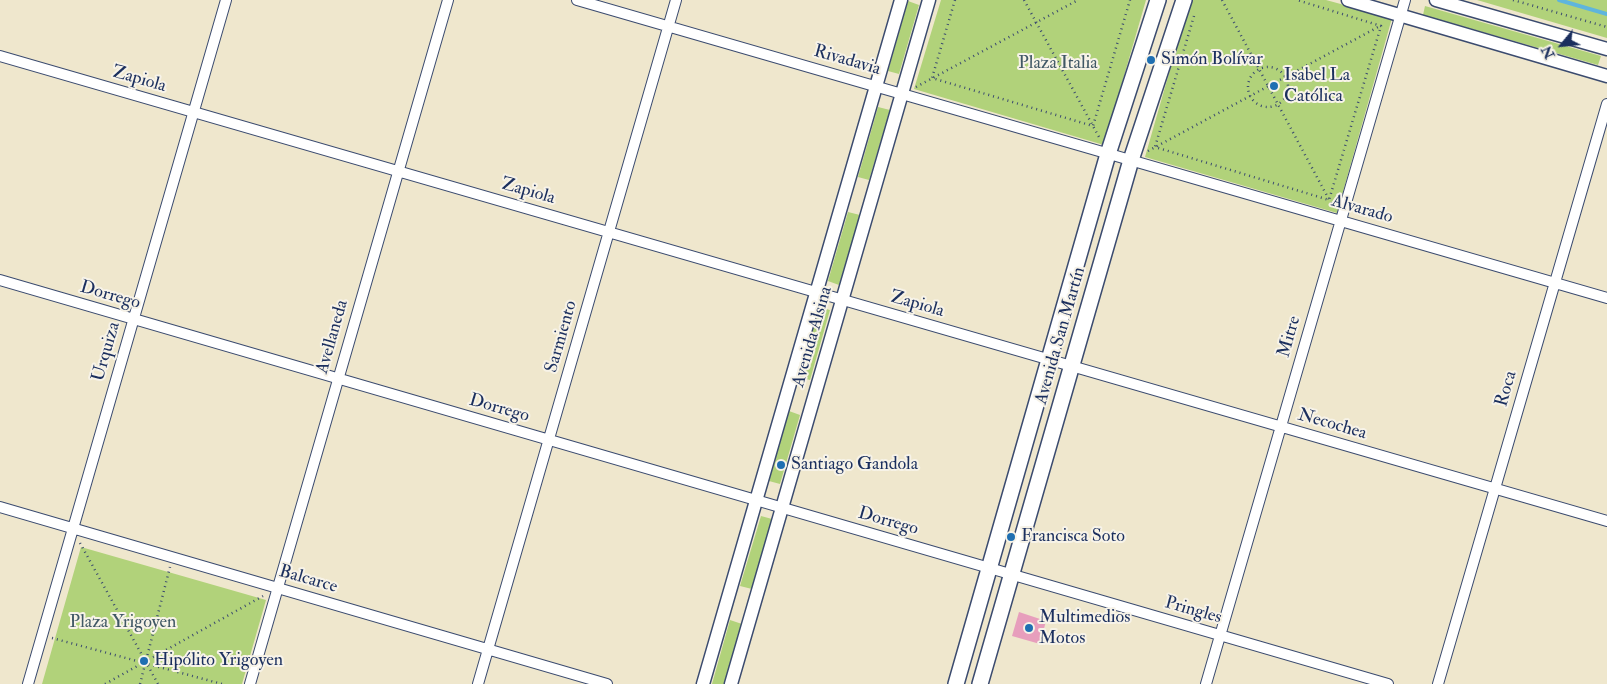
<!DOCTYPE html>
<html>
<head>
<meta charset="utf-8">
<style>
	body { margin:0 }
	#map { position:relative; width:1607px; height:684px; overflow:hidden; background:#efe7cd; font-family:"IM FELL Double Pica",serif }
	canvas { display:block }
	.north { position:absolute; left:1537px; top:20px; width:50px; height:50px; -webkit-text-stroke:4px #f7f3e8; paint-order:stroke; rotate:242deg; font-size:14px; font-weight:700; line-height:20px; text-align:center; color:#1b2f5e }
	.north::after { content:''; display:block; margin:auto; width:18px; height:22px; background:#1b2f5e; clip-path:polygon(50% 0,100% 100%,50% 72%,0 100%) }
</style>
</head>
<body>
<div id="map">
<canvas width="1607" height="684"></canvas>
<div class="north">N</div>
</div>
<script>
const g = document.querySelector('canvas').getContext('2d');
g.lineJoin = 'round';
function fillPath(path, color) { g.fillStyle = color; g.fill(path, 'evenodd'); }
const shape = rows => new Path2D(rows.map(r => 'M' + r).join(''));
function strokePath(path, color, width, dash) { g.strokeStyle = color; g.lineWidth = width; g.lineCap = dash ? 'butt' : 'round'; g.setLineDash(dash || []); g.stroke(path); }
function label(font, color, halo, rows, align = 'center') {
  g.font = font + ' "IM FELL Double Pica",serif'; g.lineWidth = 4; g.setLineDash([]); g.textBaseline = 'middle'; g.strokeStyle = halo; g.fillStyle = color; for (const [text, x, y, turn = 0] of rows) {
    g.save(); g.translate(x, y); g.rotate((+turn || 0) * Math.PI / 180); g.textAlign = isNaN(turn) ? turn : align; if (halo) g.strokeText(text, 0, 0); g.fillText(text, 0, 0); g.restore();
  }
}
fillPath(shape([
	[941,0,1146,0,1104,145,914,89],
	[1190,0,1326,0,1392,18,1337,213,1145,157],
	[1477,0,1607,0,1607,38],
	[908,1,919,5,899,74,888,71],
	[1425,6,1601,56,1598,65,1423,15],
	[878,107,890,110,869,180,858,177],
	[848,212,860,215,839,285,828,281],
	[819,307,830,310,810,380,799,377],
	[789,411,800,415,780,484,769,481],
	[761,516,772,519,752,589,740,586],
	[81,547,266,600,242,684,42,684],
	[730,620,742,624,724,684,712,684]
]), '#b1d27a');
strokePath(shape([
	[1559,0,1607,14]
]), '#5fb5dc', 4);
fillPath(shape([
	[1019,612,1046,621,1040,644,1012,636]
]), '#e79ebc');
const minor = shape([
	[577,0,1607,298],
	[0,56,1607,521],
	[0,280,1388,684],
	[0,507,607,684],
	[28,684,226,0],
	[250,684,448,0],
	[478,684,676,0],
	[1206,684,1405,0],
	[1438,684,1607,104]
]);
const tertiary = shape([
	[1348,0,1607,76],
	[1436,0,1607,49],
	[703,684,901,0],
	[731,684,929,0]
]);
const secondary = shape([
	[956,684,1108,154,1158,0],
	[980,684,1131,160,1184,0]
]);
strokePath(minor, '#3b4b6f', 12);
strokePath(tertiary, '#3b4b6f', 15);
strokePath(secondary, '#3b4b6f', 18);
strokePath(shape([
	[955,0,932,78,1093,126,1130,0],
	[1024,0,1099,137],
	[1222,0,1333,207],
	[1513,0,1607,27],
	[1194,16,1155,147,1329,200,1381,26,1297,0],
	'1248 87a20 20 0 1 1 40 0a20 20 0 1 1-40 0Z',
	[916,87,1078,0],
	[1148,151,1380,26],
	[80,543,158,684],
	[52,638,222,684],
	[105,684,263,596],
	[140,684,170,567]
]), '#3b4b6f', 2.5, [1, 4]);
strokePath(minor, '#fff', 10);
strokePath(tertiary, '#fff', 12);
strokePath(secondary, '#fff', 15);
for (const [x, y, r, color] of [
	[1151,60,5,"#1f6fb2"],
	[1274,86,5,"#1f6fb2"],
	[781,465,5,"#1f6fb2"],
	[1011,537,5,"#1f6fb2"],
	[1029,628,5,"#1f6fb2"],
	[144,661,5,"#1f6fb2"]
]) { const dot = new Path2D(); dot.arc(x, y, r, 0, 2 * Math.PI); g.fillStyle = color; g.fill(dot); strokePath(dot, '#f7f3e8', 2); }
label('18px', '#1b2f5e', '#f7f3e8', [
	["Simón Bolívar",1161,60],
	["Isabel La",1284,76],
	["Católica",1284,97],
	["Santiago Gandola",791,465],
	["Francisca Soto",1021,537],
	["Multimedios",1039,618],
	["Motos",1039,639],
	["Hipólito Yrigoyen",154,661]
], 'left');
label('18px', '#1b2f5e', '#f7f3e8', [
	["Rivadavia",847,61,16],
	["Zapiola",139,80,16],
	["Zapiola",528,192,16],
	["Alvarado",1362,210,16],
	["Dorrego",110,296,16],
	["Zapiola",917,305,16],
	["Avenida San Martín",1061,336,-74],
	["Avellaneda",333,337,-74],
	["Sarmiento",562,337,-74],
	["Avenida Alsina",813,337,-74],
	["Mitre",1290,337,-74],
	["Urquiza",107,352,-74],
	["Roca",1507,389,-74],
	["Dorrego",499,409,16],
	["Necochea",1332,425,16],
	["Dorrego",888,522,16],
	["Balcarce",308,580,16],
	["Pringles",1193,611,16]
]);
label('18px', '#405865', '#f7f3e8', [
	["Plaza Italia",1058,64],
	["Plaza Yrigoyen",123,623]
]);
</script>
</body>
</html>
